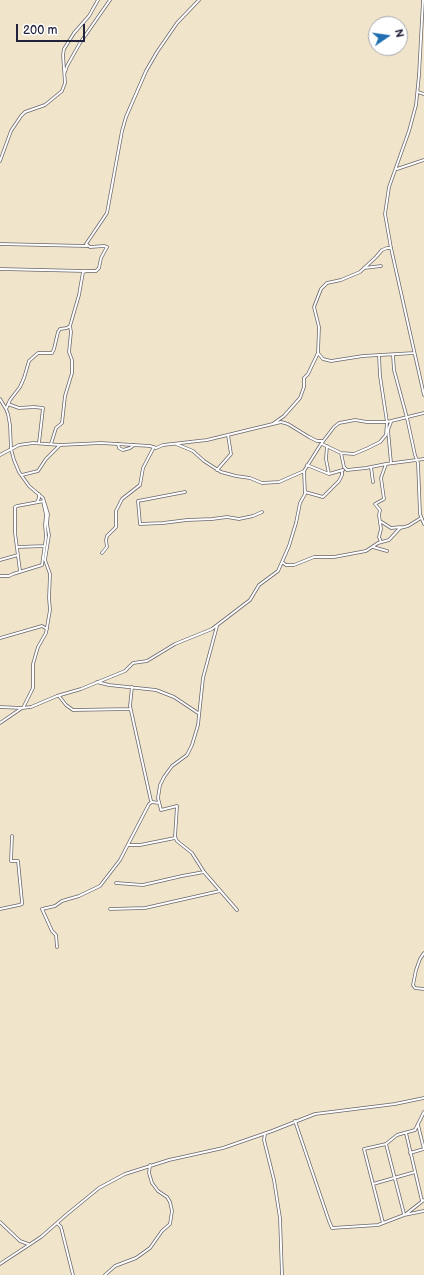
<!DOCTYPE html>
<html>
<head>
<meta charset="utf-8">
<style>
	body { margin:0 }
	#map { position:relative; width:424px; height:1275px; overflow:hidden; background:#f0e5ca; font-family:"Balsamiq Sans",sans-serif }
	canvas { display:block }
	.north { position:absolute; left:368px; top:16px; width:40px; height:40px; box-sizing:border-box; background:#fff; border:1px solid #a7a7b1; border-radius:50%; rotate:77deg; font-size:11px; font-weight:700; line-height:16px; text-align:center; color:#22223b }
	.north::after { content:''; display:block; margin:auto; width:14px; height:18px; background:#1f6fb2; clip-path:polygon(50% 0,100% 100%,50% 72%,0 100%) }
	.scale { position:absolute; left:16px; top:24px; width:69px; height:18px; box-sizing:border-box; border:2px solid #22223b; border-top:0; padding-left:5px; font-size:12px; line-height:14px; white-space:nowrap; color:#22223b; -webkit-text-stroke:3px #fff; paint-order:stroke }
</style>
</head>
<body>
<div id="map">
<canvas width="424" height="1275"></canvas>
<div class="north">N</div>
<div class="scale">200 m</div>
</div>
<script>
const g = document.querySelector('canvas').getContext('2d');
g.lineJoin = 'round';
const shape = rows => new Path2D(rows.map(r => 'M' + r).join(''));
function strokePath(path, color, width, dash) { g.strokeStyle = color; g.lineWidth = width; g.lineCap = dash ? 'butt' : 'round'; g.setLineDash(dash || []); g.stroke(path); }
const minor = shape([
	[423,0,419,75,416,105,409,131,389,187,385,214,391,248,424,395],
	[65,72,67,66,80,43,110,0],
	[418,92,424,94],
	[0,161,11,131,21,116,25,112,45,105,62,91,65,83,63,55,64,49,74,33,89,16,98,0],
	[397,169,424,160],
	[0,244,87,246],
	[391,248,387,248,382,250,376,257,360,272,341,280,327,283,321,289,314,307,319,327,318,353,323,359,331,361,363,356,414,353],
	[364,268,381,266],
	[0,269,85,271],
	[393,355,394,370,407,418,415,455,418,463,420,514,424,524],
	[0,399,6,409,8,414,10,425,11,449,14,460,19,472,29,486,43,498,48,514,47,524,49,535,45,560,50,574,49,598,50,610,46,633,38,647,33,664,33,688,23,708],
	[8,404,19,408,34,407,43,408,39,443],
	[6,409,10,400,20,387,24,378,29,361,38,353,52,353,54,349,58,332,60,329,67,328,70,326,79,295,83,272,87,271,96,271,99,268,101,258,107,247,104,246,90,247,86,244,107,213,122,131,126,117,146,71,157,52,177,23,199,0],
	[391,422,388,430,391,463],
	[274,423,284,416,300,398,304,387,304,378,308,374,318,353],
	[51,444,56,428,62,423,65,396,72,373,72,360,69,352,71,332,70,326],
	[118,444,119,448,123,450,130,448,134,445],
	[176,444,193,451,204,461,221,472,236,476,250,478,262,483,279,482,304,471],
	[322,444,341,453,354,454,368,448,380,442,386,435,387,422,380,376,379,355],
	[327,446,326,459,329,474],
	[341,453,344,467,347,470,366,468,386,464,424,459],
	[0,455,19,445,33,443,60,445,101,443,150,446,156,448,163,445,207,440,281,422,288,424,309,437,317,441,322,441],
	[307,465,329,474,343,470],
	[371,467,373,482],
	[217,470,231,454,228,435],
	[22,475,38,471,46,459,60,445],
	[185,492,138,501,140,524,163,523,187,520,212,519,227,517,239,519,253,516,262,512],
	[305,492,323,497,339,481,342,475,342,470],
	[37,502,39,498,39,494],
	[380,521,391,528,401,527],
	[381,542,379,537,381,529,379,515,380,510,375,504,384,499,381,478,386,464],
	[17,547,45,546],
	[373,547,387,551],
	[102,553,107,547,106,540,107,536,116,527,116,511,122,499,140,485,143,468,154,447],
	[0,560,18,555],
	[282,562,286,565,294,565,314,557,334,557,366,551,378,543,389,540,400,528,408,526,421,518],
	[20,571,15,533,15,507,17,506,44,501],
	[0,576,9,576,13,574,42,565,46,537,45,525,46,515,43,501],
	[217,626,203,678,198,725,192,745,187,755,172,766,164,777,160,785,158,798,161,810,177,806,175,837,177,841,192,853,204,872,237,910],
	[0,638,42,626,47,629],
	[97,682,109,685,156,690,174,697,198,713],
	[132,687,130,706,151,801],
	[59,696,66,705,73,710,130,709],
	[0,707,22,708,31,707,57,696,81,689,120,673,125,671,133,663,147,661,175,644,212,629,250,600,259,585,278,571,289,546,296,523,300,503,305,494,304,471,321,444,334,427,339,423,355,420,367,422,387,422,424,413],
	[0,723,22,708],
	[128,845,140,845,175,838],
	[116,883,143,885,182,876,204,872],
	[0,909,19,905,22,904,22,902,18,861,11,861,12,836],
	[110,909,145,908,220,891],
	[57,947,56,935,52,931,42,909,55,906,62,901,79,896,100,886,120,860,149,804,152,802,159,803],
	[424,953,420,959,416,970,413,985,415,988,424,989],
	[295,1121,329,1221,332,1228,378,1225,404,1215,424,1211],
	[418,1125,424,1149],
	[406,1133,422,1201],
	[265,1134,264,1140,274,1180,280,1218,282,1275],
	[386,1144,404,1214],
	[410,1153,424,1149],
	[373,1184,415,1172],
	[406,1214,424,1200],
	[0,1222,20,1241,28,1244],
	[57,1223,61,1227,73,1275],
	[383,1223,364,1149,386,1144,397,1135,415,1130,424,1112],
	[0,1264,41,1237,66,1215,99,1188,125,1174,169,1160,223,1148,272,1131,315,1114,395,1104,424,1098],
	[105,1275,115,1266,136,1258,150,1248,162,1231,170,1224,172,1211,170,1202,167,1197,158,1191,152,1183,149,1173,150,1165]
]);
strokePath(minor, '#6a666d', 3.5);
strokePath(minor, '#fff', 2);
</script>
</body>
</html>
